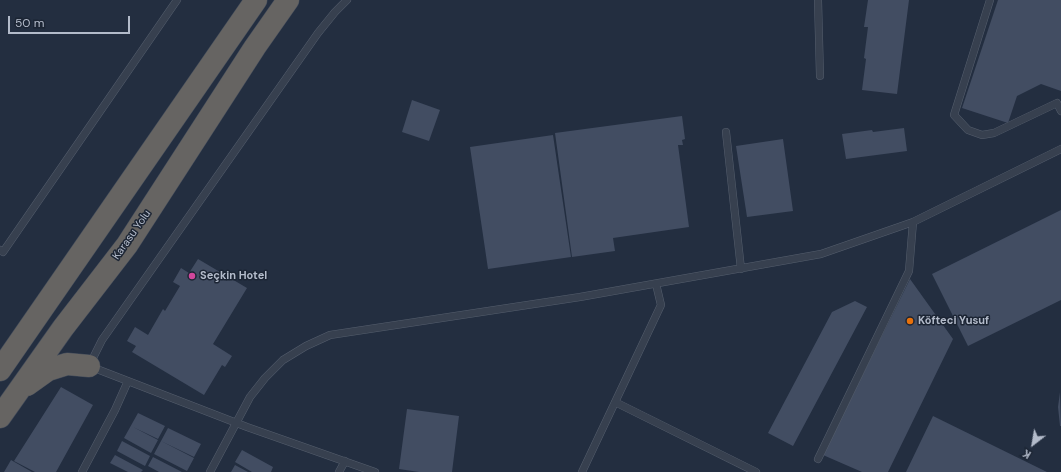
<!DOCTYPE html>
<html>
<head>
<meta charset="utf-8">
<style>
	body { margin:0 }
	#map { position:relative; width:1061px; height:472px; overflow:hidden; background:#232e40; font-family:"DM Sans",sans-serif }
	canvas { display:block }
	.north { position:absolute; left:1013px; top:424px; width:40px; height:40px; -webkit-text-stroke:3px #1c2534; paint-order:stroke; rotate:211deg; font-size:11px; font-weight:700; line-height:16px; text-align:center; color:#b3bbca }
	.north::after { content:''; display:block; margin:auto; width:14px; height:18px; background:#b3bbca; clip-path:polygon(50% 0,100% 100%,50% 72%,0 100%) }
	.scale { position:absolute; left:8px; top:16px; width:122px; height:18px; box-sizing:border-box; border:2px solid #b3bbca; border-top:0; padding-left:5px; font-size:12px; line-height:14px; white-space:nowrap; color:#b3bbca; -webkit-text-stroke:3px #1c2534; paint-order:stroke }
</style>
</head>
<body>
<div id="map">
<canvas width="1061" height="472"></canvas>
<div class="north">K</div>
<div class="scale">50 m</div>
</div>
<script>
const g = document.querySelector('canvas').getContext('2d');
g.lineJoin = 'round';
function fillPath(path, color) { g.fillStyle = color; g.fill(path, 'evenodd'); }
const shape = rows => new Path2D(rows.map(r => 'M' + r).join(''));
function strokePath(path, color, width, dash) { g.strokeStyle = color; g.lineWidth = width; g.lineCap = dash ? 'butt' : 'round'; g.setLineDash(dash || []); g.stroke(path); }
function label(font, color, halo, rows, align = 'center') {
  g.font = font + ' "DM Sans",sans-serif'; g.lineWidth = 3; g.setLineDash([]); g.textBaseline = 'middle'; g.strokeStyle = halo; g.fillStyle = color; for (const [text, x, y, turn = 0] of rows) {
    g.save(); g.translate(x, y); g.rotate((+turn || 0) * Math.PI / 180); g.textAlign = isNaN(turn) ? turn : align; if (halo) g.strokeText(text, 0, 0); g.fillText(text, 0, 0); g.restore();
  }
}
fillPath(shape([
	[868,0,909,0,897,94,862,90,866,59,864,58,868,27,864,27],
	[998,0,1061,0,1061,91,1041,84,1017,96,1008,123,962,108],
	[412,100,440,110,429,141,402,132],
	[682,116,685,139,682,140,683,145,678,145,689,227,613,238,615,251,572,257,555,133],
	[904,128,907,151,846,159,842,134,872,130,873,132],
	[553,135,571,257,488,269,470,147],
	[783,139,793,211,747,217,736,146],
	[1061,210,1061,300,968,346,932,274],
	[198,259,247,288,213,344,232,356,225,367,222,365,204,395,132,352,136,346,127,341,135,327,148,335,163,309,165,311,180,286,173,282,181,268,189,273],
	[910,279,953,339,888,472,862,472,823,455],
	[855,301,867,307,793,446,768,433,832,312],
	[61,387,93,405,56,472,35,472,14,461],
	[1060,392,1061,426,1060,426,1058,407],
	[407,409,459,416,452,472,419,472,399,469],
	[138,413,165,426,158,439,133,427,158,440,151,453,124,438],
	[933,416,1047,472,906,472],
	[168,428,201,444,194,457,161,441],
	[122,441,150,456,145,466,117,451],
	[161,441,194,458,187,471,154,454],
	[242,450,273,467,271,472,252,472,235,462],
	[115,455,143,470,141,472,128,472,110,463],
	[153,457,182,472,159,472,148,466],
	[11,460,32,472,4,472],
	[235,465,248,472,231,472]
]), '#424d62');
const service = shape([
	[347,0,335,12,318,33,102,340,89,366,247,427,375,472],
	[818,0,820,76],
	[990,0,954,115,968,130,982,135,994,133,1057,103,1061,111],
	[726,132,741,269],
	[0,250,3,252,177,0],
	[615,402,756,472],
	[818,459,909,271,913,222],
	[82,472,115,410,128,381],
	[210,472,250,397,265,378,283,360,306,346,330,335,580,297,821,254,913,222,1061,149],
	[339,472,345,461],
	[582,472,661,305,656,284]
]);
const trunk = shape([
	[0,370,256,0],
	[27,385,48,370,67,364,89,366],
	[0,417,63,328,127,245,255,47,288,0]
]);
strokePath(service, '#555e6d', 8);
strokePath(trunk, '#424b5a', 23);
strokePath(service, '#37404f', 7);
strokePath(trunk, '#666462', 22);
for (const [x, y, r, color] of [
	[192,276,4,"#d1479c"],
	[910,321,4,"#e8710a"]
]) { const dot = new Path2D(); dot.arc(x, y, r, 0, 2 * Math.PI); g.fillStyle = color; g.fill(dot); strokePath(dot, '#1c2534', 1.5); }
label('11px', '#b3bbca', '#1c2534', [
	["Karasu Yolu",132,235,-55]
]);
label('bold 11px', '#b3bbca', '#1c2534', [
	["Seçkin Hotel",200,276],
	["Köfteci Yusuf",918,321]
], 'left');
</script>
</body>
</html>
